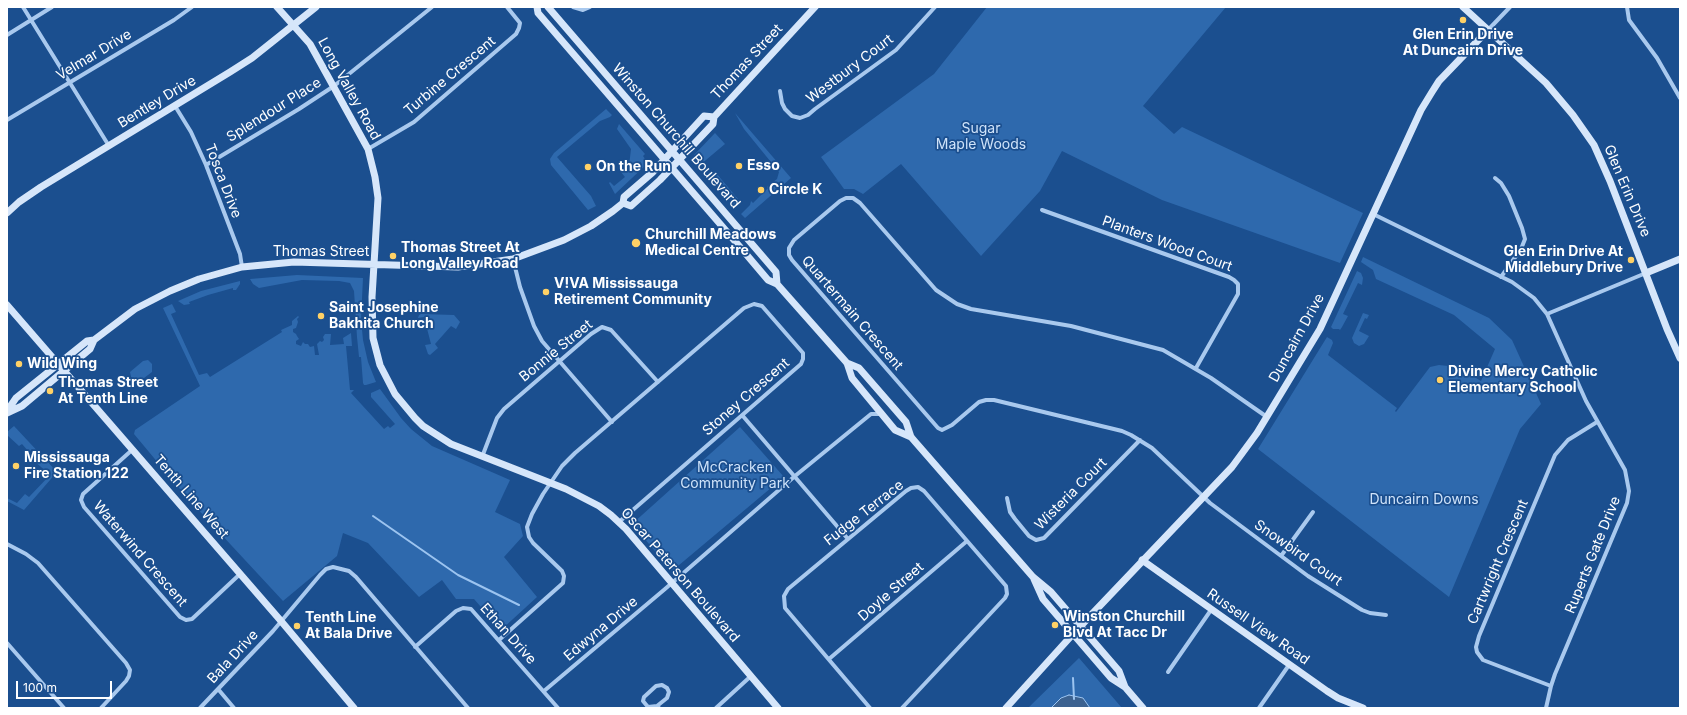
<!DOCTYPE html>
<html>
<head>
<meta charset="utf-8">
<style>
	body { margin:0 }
	#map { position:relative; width:1687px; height:715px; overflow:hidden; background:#1b4f8f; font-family:Inter,sans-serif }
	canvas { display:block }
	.frame { position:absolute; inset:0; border:8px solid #fff; pointer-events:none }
	.scale { position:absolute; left:16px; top:681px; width:96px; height:18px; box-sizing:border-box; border:2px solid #fff; border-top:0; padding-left:5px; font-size:12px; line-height:14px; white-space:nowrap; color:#fff; -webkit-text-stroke:3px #1b4f8f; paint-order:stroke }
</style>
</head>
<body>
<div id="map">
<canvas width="1687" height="715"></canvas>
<div class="frame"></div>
<div class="scale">100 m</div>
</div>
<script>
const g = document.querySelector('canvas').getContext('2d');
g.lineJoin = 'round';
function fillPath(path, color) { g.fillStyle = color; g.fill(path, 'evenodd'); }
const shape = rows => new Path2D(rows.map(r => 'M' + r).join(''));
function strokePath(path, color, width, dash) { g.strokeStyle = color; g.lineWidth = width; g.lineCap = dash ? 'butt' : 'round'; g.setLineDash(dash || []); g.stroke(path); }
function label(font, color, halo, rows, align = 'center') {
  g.font = font + ' Inter,sans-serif'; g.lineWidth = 3.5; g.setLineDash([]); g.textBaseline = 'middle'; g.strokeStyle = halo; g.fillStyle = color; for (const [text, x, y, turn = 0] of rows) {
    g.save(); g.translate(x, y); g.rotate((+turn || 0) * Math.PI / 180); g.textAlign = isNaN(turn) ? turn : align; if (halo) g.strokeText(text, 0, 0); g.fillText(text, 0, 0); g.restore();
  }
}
fillPath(shape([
	[987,7,1226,7,1143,106,1174,134,1182,127,1363,213,1340,263,1162,200,1062,151,1040,191,981,256,901,164,863,194,854,189,844,189,821,157,934,74],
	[606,109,612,115,610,117,600,121,557,157,591,196,596,206,588,210,551,165,550,159,554,153],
	[735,113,791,178,745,218,741,214,750,205,751,201,753,203,768,188,767,187,777,179,779,172,744,129],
	[619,124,645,154,643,156,648,163,615,194,609,183,610,182,614,186,625,177,621,172,629,166,631,149,617,129],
	[715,133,725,144,700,165,694,158,694,155],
	[712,173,716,173,738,199,737,204,735,206,708,174],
	[1363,257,1489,318,1512,340,1541,404,1520,429,1449,597,1258,449,1327,337,1332,340,1333,343,1328,355,1397,408,1395,411,1396,412,1430,367,1439,365,1458,367,1481,381,1495,349,1454,315,1376,279,1373,270,1361,262],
	[1357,271,1361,273,1363,278,1362,285,1358,283,1343,314,1348,316,1342,327,1340,330,1339,329,1333,329,1331,327],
	[297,275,363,278,361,319,363,340,368,362,376,382,366,385,364,385,363,383,361,357,359,357,357,337,354,291,350,283,339,281,302,280,259,288,253,284,250,279],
	[240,281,240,284,236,290,233,290,233,288,208,295,189,302,190,304,184,305,178,301,201,291],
	[172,304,176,312,171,314,199,375,207,373,210,377,282,332,281,330,292,325,292,321,298,316,299,317,297,319,298,322,296,328,293,329,293,332,296,334,297,336,299,339,296,341,296,344,301,346,303,342,305,344,308,344,310,347,314,346,315,355,319,355,317,344,320,341,322,342,324,340,323,337,325,334,331,334,330,345,344,344,343,338,351,333,352,346,346,346,350,390,354,390,351,393,384,429,388,426,390,428,395,424,371,397,371,393,380,389,401,418,411,429,432,446,510,480,495,512,520,524,523,536,504,557,537,597,501,630,474,599,456,599,442,580,419,597,368,543,343,533,337,556,283,601,193,504,189,496,179,488,134,434,135,430,200,386,163,308],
	[1363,313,1369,315,1367,319,1365,318,1359,331,1369,336,1364,344,1359,346,1354,343,1352,338],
	[421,314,454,315,460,322,456,329,451,326,435,344,438,348,430,355,428,354,425,345,431,344,424,317,418,318,419,315],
	[148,360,152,364,152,372,140,381,135,381,131,377,130,372,143,361],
	[14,426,57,472,24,510,7,501,7,498,17,503,25,494,29,497,50,475,32,459,36,454,32,449,29,452,22,444,19,446,7,435,7,432],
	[740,427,784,477,672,571,632,524],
	[1079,658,1122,708,1090,708,1083,698,1069,696,1051,708,1028,708]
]), '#2e69ad');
const water = shape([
	[1069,695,1083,698,1090,708,1051,708,1061,698,1069,695]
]);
fillPath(water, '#3c6290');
strokePath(water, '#9cc4f0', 1);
strokePath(shape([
	[373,516,458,575,519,605],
	[1073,678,1074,699]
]), '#9cc4f0', 2);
strokePath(shape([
	[23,7,109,146],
	[573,7,583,10,590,7],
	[1627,7,1629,20,1657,58,1680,98],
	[1488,30,1510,7],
	[7,35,52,7],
	[780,91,782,103,785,109,792,116,800,118,808,115,815,109,896,50,935,7],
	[175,106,191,132,206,165,240,254,242,267],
	[7,120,174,20,192,7],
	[368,149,414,122,516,34,519,28,520,23,507,7],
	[206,165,299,109,334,86,432,7],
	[1495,178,1501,183,1509,196,1522,228,1525,239,1521,249,1501,277],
	[1042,210,1229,277,1234,280,1238,284,1238,294,1196,368],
	[1373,214,1512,282,1534,298,1547,314,1586,401,1625,470,1629,491,1627,503,1555,674,1551,686,1546,708],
	[513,259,520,287,534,326,542,341,612,422],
	[1547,314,1646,273],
	[742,415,848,539],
	[1267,417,1211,378,1163,350,1071,326,971,309,957,304,936,290,860,203,853,198,846,198,840,201,794,240,789,248,789,255,792,260,938,428,942,430,952,425,979,402,986,400,994,400,1122,431,1131,435,1152,448,1210,503,1308,576,1362,610,1370,613,1386,615],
	[132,450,83,494,81,500,84,507,180,617,186,620,192,619,240,574],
	[482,457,497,418,504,409,591,334,602,327,611,330,658,382],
	[1007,498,1010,512,1015,519,1029,536,1036,540,1044,538,1140,440],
	[7,544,26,554,38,563,126,663,130,670,129,676,126,681,101,708],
	[1281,556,1313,512],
	[499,640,563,583,564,576,562,571,533,543,529,537,527,527,532,514,543,494,562,466,575,453,744,308,754,304,762,306,803,353,803,359,801,364,619,522],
	[7,643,64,708],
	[415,647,456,611,463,608,471,609,558,708],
	[829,659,967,541],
	[1168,672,1211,610],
	[1551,686,1483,660,1477,652,1476,647,1479,636,1555,455,1568,440,1597,422],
	[218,689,234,708],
	[544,691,665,589,795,476,871,414,881,414],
	[657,706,667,698,669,692,667,688,662,685,656,686,644,697,643,701,648,707,657,706,659,708],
	[200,708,273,631,320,575,326,569,333,567,349,571,356,577,468,708],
	[716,708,751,676],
	[870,708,785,608,784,596,788,589,906,491,911,488,918,487,924,491,1006,586,1007,594,1005,598,902,708],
	[1259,708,1289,665]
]), '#a9c9ee', 4);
strokePath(shape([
	[277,7,310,44,368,149,375,177,378,198,372,297,373,338,380,365,395,394,415,418,423,426,451,444,566,489,599,506,611,515,626,529,778,708],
	[537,7,538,13,740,247,768,280,777,284,847,363,852,378,895,430,911,437],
	[548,7,776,272,777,284],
	[1463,7,1546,83,1573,115,1594,145,1610,181,1667,329,1680,358],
	[623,203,631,206,660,180,713,124,714,117,815,7],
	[7,213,19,202,41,187,230,72,252,58,316,7],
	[1646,273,1680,259],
	[7,305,281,621,354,708],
	[847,363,859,368,906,422,911,437,1033,577,1051,592,1119,671,1125,687],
	[7,411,16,398,87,341,94,340],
	[7,413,22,406,90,349,94,340,135,309,170,291,199,279,242,267,294,262,458,267,513,259,564,240,591,226,613,211,623,203,624,197,653,172,704,116,714,117],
	[1142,560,1327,691,1338,698,1363,708],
	[1034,579,1043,599,1111,678,1125,687,1143,708],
	[1006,708,1073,634,1232,467,1257,433,1320,329,1421,110,1432,92,1439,81,1488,30]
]), '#d6e6fa', 7);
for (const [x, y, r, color] of [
	[1463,20,4,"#ffd166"],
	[739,166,4,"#ffd166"],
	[588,167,4,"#ffd166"],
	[761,190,4,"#ffd166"],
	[636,243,5,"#ffd166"],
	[393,256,4,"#ffd166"],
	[1631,260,4,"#ffd166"],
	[546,292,4,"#ffd166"],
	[321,316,4,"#ffd166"],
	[19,364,4,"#ffd166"],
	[1440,380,4,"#ffd166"],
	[50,391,4,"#ffd166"],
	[16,466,4,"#ffd166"],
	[1055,625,4,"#ffd166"],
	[297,626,4,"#ffd166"]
]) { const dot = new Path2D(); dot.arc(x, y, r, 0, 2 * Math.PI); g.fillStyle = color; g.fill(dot); strokePath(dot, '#1b4f8f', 1.5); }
label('bold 14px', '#fff', '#1b4f8f', [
	["Glen Erin Drive",1463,35,"center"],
	["At Duncairn Drive",1463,51,"center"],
	["Esso",747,166],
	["On the Run",596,167],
	["Circle K",769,190],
	["Churchill Meadows",645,235],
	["Medical Centre",645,251],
	["Thomas Street At",401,248],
	["Long Valley Road",401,264],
	["Glen Erin Drive At",1623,252,"right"],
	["Middlebury Drive",1623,268,"right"],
	["V!VA Mississauga",554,284],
	["Retirement Community",554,300],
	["Saint Josephine",329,308],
	["Bakhita Church",329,324],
	["Wild Wing",27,364],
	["Divine Mercy Catholic",1448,372],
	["Elementary School",1448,388],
	["Thomas Street",58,383],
	["At Tenth Line",58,399],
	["Mississauga",24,458],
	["Fire Station 122",24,474],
	["Winston Churchill",1063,617],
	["Blvd At Tacc Dr",1063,633],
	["Tenth Line",305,618],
	["At Bala Drive",305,634]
], 'left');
label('14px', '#fff', '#1b4f8f', [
	["Velmar Drive",94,55,-31],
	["Thomas Street",747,62,-47],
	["Westbury Court",850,69,-37],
	["Turbine Crescent",450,76,-40],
	["Long Valley Road",349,89,61],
	["Bentley Drive",157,102,-31],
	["Splendour Place",274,110,-32],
	["Winston Churchill Boulevard",676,136,49],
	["Tosca Drive",223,181,69],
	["Glen Erin Drive",1627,191,67],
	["Planters Wood Court",1167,244,20],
	["Thomas Street",321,252],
	["Quartermain Crescent",852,313,49],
	["Duncairn Drive",1297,338,-61],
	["Bonnie Street",556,351,-39],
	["Stoney Crescent",746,397,-41],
	["Wisteria Court",1071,494,-45],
	["Tenth Line West",191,497,49],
	["Fudge Terrace",864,513,-38],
	["Snowbird Court",1298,553,35],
	["Waterwind Crescent",140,554,49],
	["Ruperts Gate Drive",1593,555,-68],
	["Cartwright Crescent",1498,562,-67],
	["Oscar Peterson Boulevard",680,575,49],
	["Doyle Street",891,592,-41],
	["Russell View Road",1258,627,35],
	["Edwyna Drive",601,629,-40],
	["Ethan Drive",508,634,48],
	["Bala Drive",233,657,-47]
]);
label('14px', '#cfe3fa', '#1b4f8f', [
	["Sugar",981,129],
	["Maple Woods",981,145],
	["McCracken",735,468],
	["Community Park",735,484],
	["Duncairn Downs",1424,500]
]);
</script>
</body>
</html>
